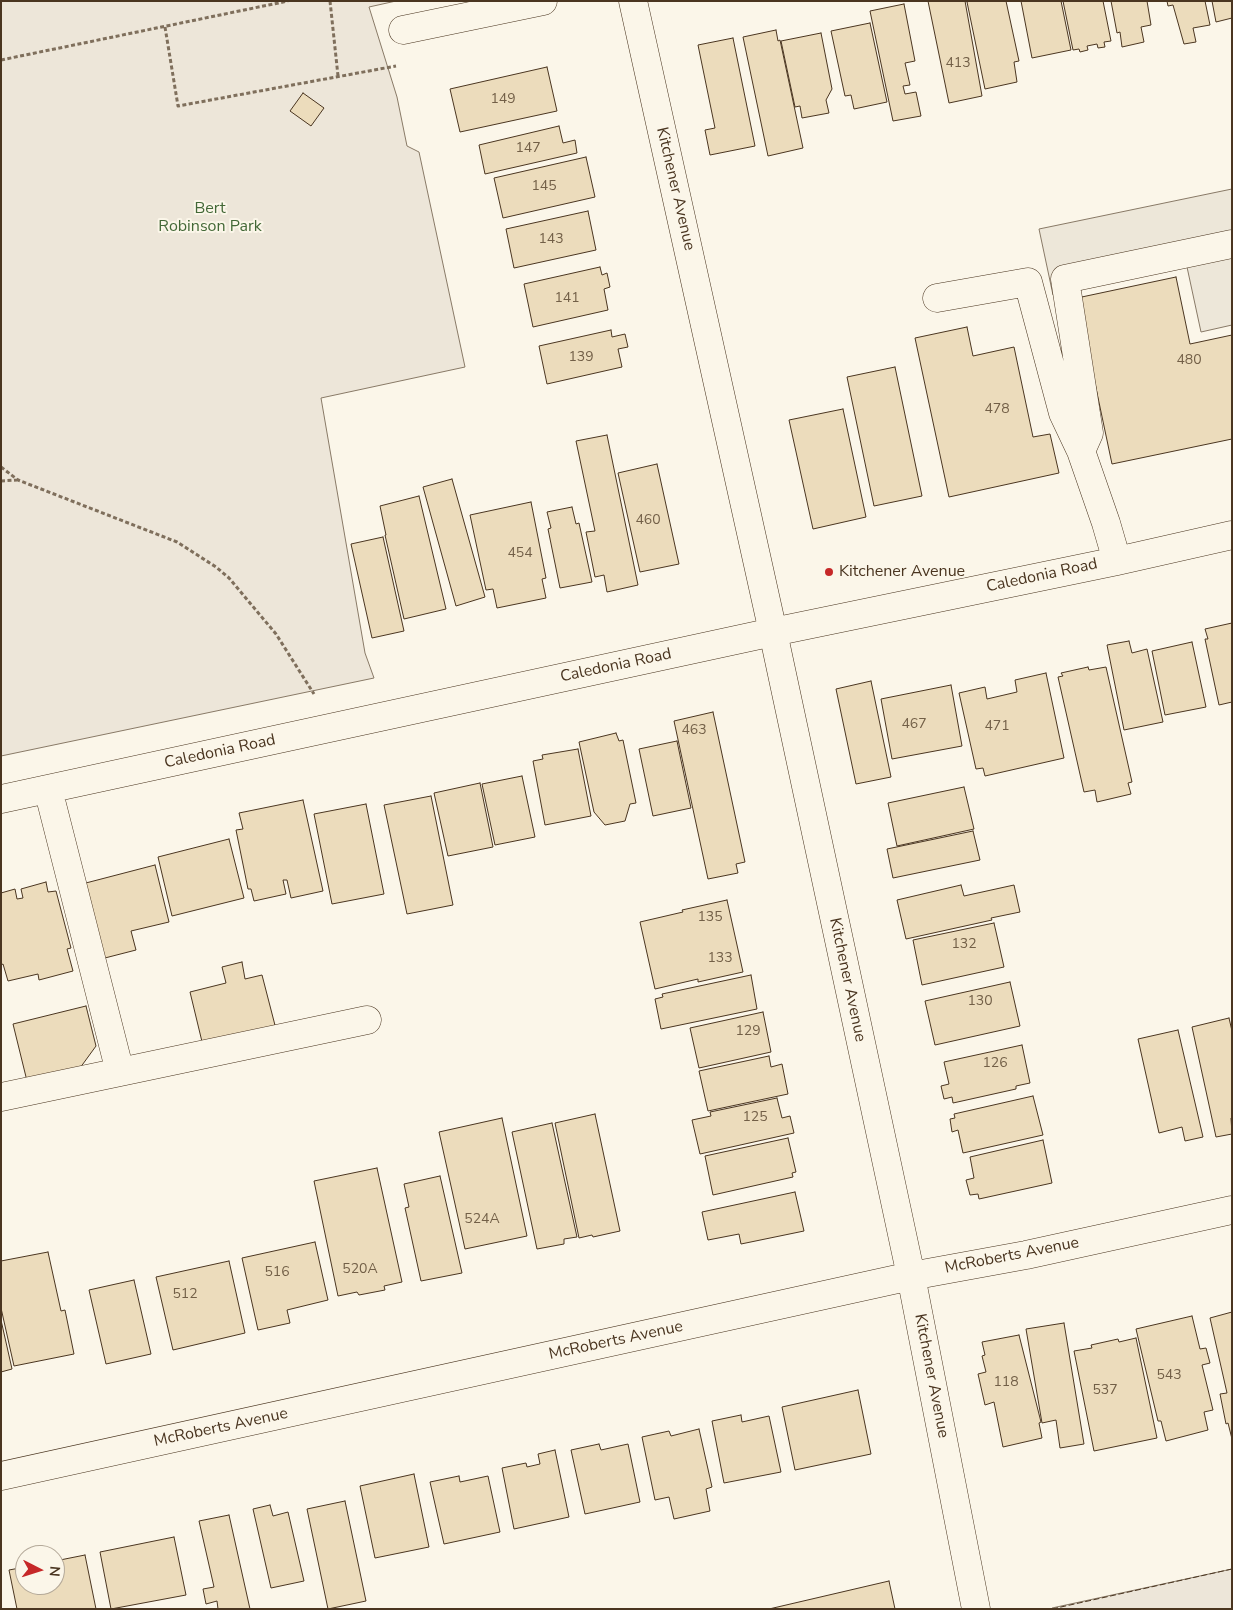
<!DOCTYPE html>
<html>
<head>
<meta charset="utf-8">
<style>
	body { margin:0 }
	#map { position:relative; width:1233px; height:1610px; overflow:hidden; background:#fbf6e9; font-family:"Nunito Sans",sans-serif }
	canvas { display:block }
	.frame { position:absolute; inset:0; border:2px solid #4a3520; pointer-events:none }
	.north { position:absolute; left:15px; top:1545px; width:50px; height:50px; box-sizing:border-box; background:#fbf6e9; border:1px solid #b4a999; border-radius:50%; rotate:95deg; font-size:14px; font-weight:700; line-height:20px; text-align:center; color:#4a3520 }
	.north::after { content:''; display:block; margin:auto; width:18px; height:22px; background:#c62828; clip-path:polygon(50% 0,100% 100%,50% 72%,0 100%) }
</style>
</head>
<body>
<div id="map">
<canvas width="1233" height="1610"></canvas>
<div class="frame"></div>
<div class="north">N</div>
</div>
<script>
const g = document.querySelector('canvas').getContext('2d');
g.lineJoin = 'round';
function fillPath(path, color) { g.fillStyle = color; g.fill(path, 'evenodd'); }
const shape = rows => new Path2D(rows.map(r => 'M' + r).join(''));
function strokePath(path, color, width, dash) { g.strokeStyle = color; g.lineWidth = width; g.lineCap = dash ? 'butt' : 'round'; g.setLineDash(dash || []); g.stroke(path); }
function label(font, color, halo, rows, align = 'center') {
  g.font = font + ' "Nunito Sans",sans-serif'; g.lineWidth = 4; g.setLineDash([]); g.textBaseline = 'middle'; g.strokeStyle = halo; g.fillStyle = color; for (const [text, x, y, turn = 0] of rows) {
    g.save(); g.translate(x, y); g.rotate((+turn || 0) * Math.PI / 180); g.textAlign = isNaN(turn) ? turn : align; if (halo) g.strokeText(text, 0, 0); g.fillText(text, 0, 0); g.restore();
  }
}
const green = shape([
	[1,1,396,1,369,7,397,97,407,146,419,152,465,367,321,398,365,653,374,678,1,756,1,1],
	[1232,1569,1232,1609,1052,1609,1052,1608,1232,1569]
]);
fillPath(green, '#ede6d9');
strokePath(green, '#887966', 1);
const parking = shape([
	[1232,189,1232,325,1201,332,1187,267,1053,295,1039,229,1232,189]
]);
fillPath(parking, '#ede7d9');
strokePath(parking, '#887966', 1);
const building = shape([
	[928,1,965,1,982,96,949,103,928,1],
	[1006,1,1019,61,1014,62,1017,82,985,89,967,2,970,1,1006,1],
	[1021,1,1061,1,1071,50,1032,58,1021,1],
	[1063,1,1103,1,1111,41,1104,42,1105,47,1098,48,1097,44,1087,46,1088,50,1080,52,1079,49,1073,50,1063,1],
	[1111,1,1147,1,1151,25,1141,27,1144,42,1122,47,1120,32,1117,33,1111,1],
	[1167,1,1205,1,1210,25,1193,28,1196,42,1184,44,1173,5,1168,6,1167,1],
	[1212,1,1232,1,1232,18,1216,22,1212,1],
	[904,4,915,61,905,63,910,85,903,86,905,94,916,92,921,116,893,121,870,11,904,4],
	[870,23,887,102,854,109,851,95,845,96,831,31,870,23],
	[776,30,778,41,780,40,803,148,768,156,743,37,776,30],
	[821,33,832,89,826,100,829,113,802,118,800,106,795,107,781,41,821,33],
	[733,38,755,146,710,155,705,130,715,128,698,45,733,38],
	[547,67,557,111,460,132,450,89,547,67],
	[303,93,324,108,311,126,290,111,303,93],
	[559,126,563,143,575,140,577,153,485,174,479,145,559,126],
	[586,157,595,197,503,218,494,178,586,157],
	[588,211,596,250,514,268,506,229,588,211],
	[600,267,602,275,607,273,610,287,604,289,608,310,533,327,524,284,600,267],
	[1176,277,1190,344,1232,335,1232,439,1112,464,1077,298,1176,277],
	[967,327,973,356,1014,347,1033,437,1050,434,1059,473,949,497,915,338,967,327],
	[611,330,612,337,625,334,628,347,618,349,622,367,547,384,539,346,611,330],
	[895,367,922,496,874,506,847,377,895,367],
	[843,409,866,517,813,529,789,420,843,409],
	[607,435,638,585,607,592,604,575,595,577,586,532,595,531,576,441,607,435],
	[657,464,679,564,640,572,618,473,657,464],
	[452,479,485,597,456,606,423,487,452,479],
	[419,496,446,609,404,619,385,535,386,535,380,506,419,496],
	[531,502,546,578,542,579,546,598,497,608,493,589,486,590,470,515,531,502],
	[572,507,576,524,579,523,592,582,560,588,548,529,551,528,547,512,572,507],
	[383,537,404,631,372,638,351,544,383,537],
	[1232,623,1232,702,1219,705,1205,639,1208,639,1205,629,1232,623],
	[1129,641,1132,653,1147,649,1163,722,1124,730,1107,645,1129,641],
	[1192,642,1206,707,1165,715,1152,651,1192,642],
	[1088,667,1089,670,1106,667,1132,782,1128,783,1131,794,1097,802,1095,790,1084,792,1058,677,1063,676,1061,673,1088,667],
	[1046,673,1064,758,985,776,983,768,976,769,959,693,985,687,987,699,1017,692,1015,680,1046,673],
	[871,681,891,777,856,784,836,689,871,681],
	[951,685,962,746,892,759,881,699,951,685],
	[713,712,745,862,736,864,738,873,708,879,674,721,713,712],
	[616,733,619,741,623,740,636,803,630,804,625,821,605,825,594,812,579,742,616,733],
	[677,741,691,808,653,816,639,749,677,741],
	[578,749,591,816,545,825,533,761,543,759,542,755,578,749],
	[522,776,535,837,495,845,482,784,522,776],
	[480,783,493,847,448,856,434,793,480,783],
	[964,787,974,829,897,846,888,803,964,787],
	[431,796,453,905,407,914,384,805,431,796],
	[303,800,323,891,291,898,287,880,283,880,286,894,254,901,251,889,248,889,236,830,243,829,239,813,303,800],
	[366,804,384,894,332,904,314,814,366,804],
	[973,831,980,860,893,878,887,849,973,831],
	[229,839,244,898,172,916,158,857,229,839],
	[155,865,169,922,131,931,136,950,101,959,82,884,155,865],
	[46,882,48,892,56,891,71,948,67,949,73,971,39,980,38,974,8,981,3,964,1,965,1,893,15,889,17,899,23,898,21,889,46,882],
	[961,885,964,896,1014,885,1020,912,991,918,992,920,906,939,897,900,961,885],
	[727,900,743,972,698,982,698,979,655,989,640,922,683,912,682,910,727,900],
	[994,923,1004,967,922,985,913,940,994,923],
	[242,962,245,979,262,975,277,1033,204,1050,190,992,226,983,222,967,242,962],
	[751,975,757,1009,661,1029,655,999,663,997,662,994,751,975],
	[1010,982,1020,1026,935,1045,925,1001,1010,982],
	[86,1006,96,1046,80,1068,27,1081,13,1024,86,1006],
	[763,1012,771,1052,699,1068,690,1028,763,1012],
	[1229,1018,1232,1031,1232,1118,1231,1118,1232,1134,1216,1137,1192,1027,1229,1018],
	[1178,1030,1203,1137,1185,1141,1182,1127,1159,1133,1138,1039,1178,1030],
	[1022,1045,1030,1083,1016,1086,1016,1089,953,1103,952,1097,944,1099,941,1086,949,1084,944,1062,1022,1045],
	[769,1056,771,1067,782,1064,788,1094,708,1111,699,1071,769,1056],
	[1033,1096,1043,1135,963,1153,958,1130,952,1132,950,1119,955,1118,954,1114,1033,1096],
	[777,1098,782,1118,790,1116,794,1133,700,1154,692,1120,711,1116,710,1112,777,1098],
	[595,1114,620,1231,593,1237,592,1235,579,1238,555,1123,595,1114],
	[502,1118,527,1236,465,1249,439,1132,502,1118],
	[552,1123,577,1237,564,1239,564,1244,537,1249,512,1132,552,1123],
	[788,1138,796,1172,792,1173,793,1177,713,1195,705,1156,788,1138],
	[1043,1140,1052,1183,979,1199,978,1194,970,1195,966,1180,974,1178,970,1157,1043,1140],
	[377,1168,402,1282,384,1286,385,1290,359,1295,357,1292,338,1296,314,1181,377,1168],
	[440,1176,462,1273,421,1281,405,1208,409,1207,404,1184,440,1176],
	[795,1192,804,1231,741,1244,739,1234,708,1240,702,1212,795,1192],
	[315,1242,328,1300,287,1310,290,1323,258,1330,242,1258,315,1242],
	[48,1252,61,1311,65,1310,74,1354,14,1366,1,1308,1,1261,48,1252],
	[229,1261,245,1333,173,1350,156,1277,229,1261],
	[134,1280,151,1354,106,1364,89,1290,134,1280],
	[1232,1312,1232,1439,1228,1423,1226,1424,1220,1394,1227,1393,1210,1318,1232,1312],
	[1192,1316,1200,1349,1206,1348,1210,1363,1202,1365,1213,1410,1204,1412,1208,1430,1166,1441,1161,1421,1158,1421,1136,1329,1192,1316],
	[1,1320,12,1369,1,1372,1,1320],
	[1064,1323,1084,1444,1060,1448,1056,1420,1042,1423,1026,1329,1064,1323],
	[1019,1335,1041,1422,1039,1423,1042,1438,1003,1447,994,1402,985,1405,978,1374,986,1372,982,1356,985,1355,982,1342,1019,1335],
	[1136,1338,1157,1438,1094,1451,1074,1351,1092,1348,1091,1345,1118,1339,1119,1342,1136,1338],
	[858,1390,871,1454,795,1470,782,1407,858,1390],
	[741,1415,742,1422,769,1416,781,1472,724,1483,712,1421,741,1415],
	[699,1429,712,1487,706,1489,710,1511,674,1519,669,1497,655,1500,642,1437,669,1431,671,1436,699,1429],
	[599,1444,601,1450,628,1444,640,1502,585,1514,571,1450,599,1444],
	[555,1450,569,1517,514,1529,502,1468,526,1463,527,1467,540,1464,538,1454,555,1450],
	[414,1474,429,1547,375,1558,360,1486,414,1474],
	[459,1476,460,1482,488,1476,500,1532,444,1544,430,1482,459,1476],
	[345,1501,366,1601,328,1609,307,1509,345,1501],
	[270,1505,273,1516,288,1512,304,1581,271,1588,253,1509,270,1505],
	[229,1515,250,1609,218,1609,217,1601,206,1604,203,1589,214,1587,199,1521,229,1515],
	[174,1537,186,1595,111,1609,100,1552,174,1537],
	[85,1555,96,1609,17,1609,9,1570,25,1567,25,1585,55,1585,55,1561,85,1555],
	[889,1581,895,1609,769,1609,889,1581]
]);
fillPath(building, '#ecdcbc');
strokePath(building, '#4a3520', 1);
const minor = shape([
	[633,1,773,632,911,1276,976,1609],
	[403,30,543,1],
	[937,298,1028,282,1063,413,1081,451,1106,523,1117,561],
	[1081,451,1089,433,1065,279,1232,244],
	[48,789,120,1072],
	[1,799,773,632,1117,561,1232,535],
	[1,1097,367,1020],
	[1,1476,911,1276,1026,1255,1232,1210]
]);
strokePath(minor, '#4a3520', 29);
strokePath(shape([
	[330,1,338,76],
	[165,27,178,106,396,66],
	[1,60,288,1],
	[1,467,18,480,177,542,216,567,229,578,276,634,314,694],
	[1,481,17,480]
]), '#7f6f5c', 3, [4, 2.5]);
strokePath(minor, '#fbf6e9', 28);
strokePath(shape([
	[1052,1609,1232,1569]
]), '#4a3520', 1, [6, 2.5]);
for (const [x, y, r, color] of [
	[829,572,5,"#c62828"]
]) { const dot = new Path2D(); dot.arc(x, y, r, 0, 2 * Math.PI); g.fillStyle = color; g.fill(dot); strokePath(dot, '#fbf6e9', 2); }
label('14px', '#725f47', null, [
	["413",958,64],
	["149",503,100],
	["147",528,149],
	["145",544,187],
	["143",551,240],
	["141",567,299],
	["139",581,358],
	["480",1189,361],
	["478",997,410],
	["460",648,521],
	["454",520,554],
	["467",914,725],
	["471",997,727],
	["463",694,731],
	["135",710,918],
	["132",964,945],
	["133",720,959],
	["130",980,1002],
	["129",748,1032],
	["126",995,1064],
	["125",755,1118],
	["524A",482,1220],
	["520A",360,1270],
	["516",277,1273],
	["512",185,1295],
	["543",1169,1376],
	["118",1006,1383],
	["537",1105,1391]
]);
label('16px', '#4a3520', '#fbf6e9', [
	["Kitchener Avenue",675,189,77],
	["Caledonia Road",1042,576,-12],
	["Caledonia Road",616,666,-12],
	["Caledonia Road",220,752,-12],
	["Kitchener Avenue",847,980,78],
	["McRoberts Avenue",1012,1256,-11],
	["McRoberts Avenue",616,1341,-12],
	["Kitchener Avenue",931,1376,79],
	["McRoberts Avenue",221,1428,-12]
]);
label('16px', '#436837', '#fbf6e9', [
	["Bert",210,209],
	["Robinson Park",210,227]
]);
label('16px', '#4a3520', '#fbf6e9', [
	["Kitchener Avenue",839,572]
], 'left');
</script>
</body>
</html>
